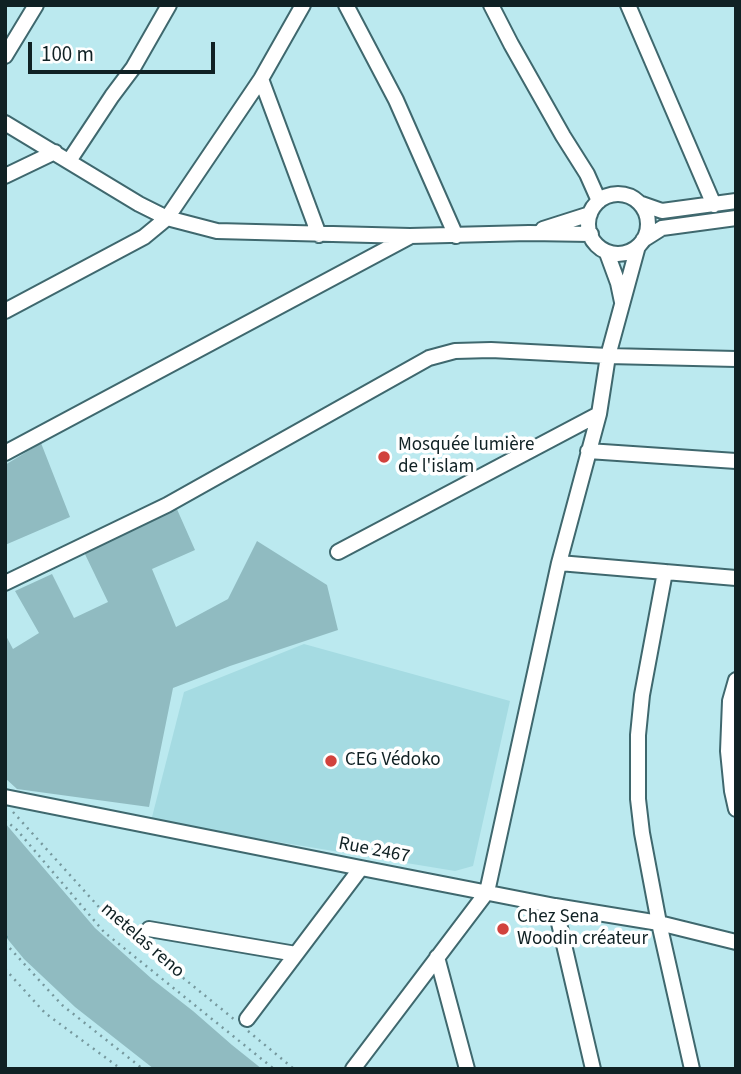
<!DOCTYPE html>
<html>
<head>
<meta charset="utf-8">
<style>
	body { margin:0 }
	#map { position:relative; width:741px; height:1074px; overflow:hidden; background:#bbe9ef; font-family:"Source Sans 3",sans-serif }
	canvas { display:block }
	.frame { position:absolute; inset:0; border:7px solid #102124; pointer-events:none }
	.scale { position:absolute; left:28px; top:42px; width:187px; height:32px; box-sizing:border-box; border:4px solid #102124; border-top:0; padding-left:9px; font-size:21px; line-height:24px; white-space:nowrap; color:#102124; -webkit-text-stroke:5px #fff; paint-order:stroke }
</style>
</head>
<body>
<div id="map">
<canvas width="741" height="1074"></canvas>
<div class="frame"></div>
<div class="scale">100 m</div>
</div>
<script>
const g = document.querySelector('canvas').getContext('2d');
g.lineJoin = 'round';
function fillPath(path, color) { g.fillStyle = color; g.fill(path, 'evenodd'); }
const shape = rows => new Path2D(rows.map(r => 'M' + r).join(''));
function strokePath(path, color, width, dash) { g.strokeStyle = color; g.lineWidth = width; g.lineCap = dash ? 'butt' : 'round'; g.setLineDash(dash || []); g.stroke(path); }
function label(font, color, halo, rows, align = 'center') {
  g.font = font + ' "Source Sans 3",sans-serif'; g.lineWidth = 7; g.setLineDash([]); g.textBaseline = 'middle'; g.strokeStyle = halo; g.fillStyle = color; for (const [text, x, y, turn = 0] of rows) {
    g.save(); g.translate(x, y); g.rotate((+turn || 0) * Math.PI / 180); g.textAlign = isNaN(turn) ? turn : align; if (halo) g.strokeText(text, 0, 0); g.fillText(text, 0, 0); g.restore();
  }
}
fillPath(shape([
	[304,644,510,701,473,866,455,871,151,821,184,692]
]), '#a5dbe2');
fillPath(shape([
	[41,443,70,517,5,545,5,465],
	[176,507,195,550,152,569,176,627,228,599,257,541,327,585,338,630,230,666,173,688,149,807,17,789,5,778,5,634,13,649,39,633,15,591,52,574,74,618,108,602,83,550],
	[5,823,95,928,152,979,193,1011,232,1045,262,1069,154,1069,75,1007,24,959,5,936]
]), '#90bbc1');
strokePath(shape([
	[5,938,6,937]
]), '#5f9fa8', 3.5);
const minor = shape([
	[346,5,396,100,456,236],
	[491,5,511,44,563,136,587,174,599,201],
	[628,5,714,205],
	[5,56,36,5],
	[261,79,319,235],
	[5,123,139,204,167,218,217,231,410,236,529,233,591,234],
	[69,161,112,96,133,68,169,5],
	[5,176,55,152],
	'588 224a30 30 0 1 1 60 0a30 30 0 1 1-60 0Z',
	[642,204,662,211,736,201],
	[543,229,590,214],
	[643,240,662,228,736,218],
	[607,253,618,283,622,302],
	[5,311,144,237,167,218,261,79,303,5],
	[588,451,736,461],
	[5,453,409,237],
	[338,552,599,414],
	[559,563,736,578],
	[665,572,642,695,638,735,638,799,642,833,659,923,692,1069],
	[5,583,167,505,429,358,455,351,491,350,608,356,736,359],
	[736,680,730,701,728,751,732,791,736,809],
	[5,797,361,868,555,906,659,923,736,942],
	[555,906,593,1069],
	[149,929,296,954],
	[437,957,467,1069],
	[247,1019,361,868],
	[353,1069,487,892,559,563,599,414,608,356,638,246]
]);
strokePath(minor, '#3f686e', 18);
strokePath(shape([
	[13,812,107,916,235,1020],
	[5,820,17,830,104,932,274,1069],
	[5,943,62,1005,143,1069],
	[5,969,45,1013,121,1069],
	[248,1031,294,1069]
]), '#76989d', 2.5, [2, 5]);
strokePath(minor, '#fff', 14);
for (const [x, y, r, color] of [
	[384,457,7,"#d1423d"],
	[331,761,7,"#d1423d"],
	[503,929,7,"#d1423d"]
]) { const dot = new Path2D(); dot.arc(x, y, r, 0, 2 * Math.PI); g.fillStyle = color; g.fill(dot); strokePath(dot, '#fff', 2.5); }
label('19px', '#102124', '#fff', [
	["Mosquée lumière",398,446],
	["de l'islam",398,468],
	["CEG Védoko",345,761],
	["Chez Sena",517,918],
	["Woodin créateur",517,940]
], 'left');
label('19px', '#102124', '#fff', [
	["Rue 2467",374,851,11],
	["metelas reno",142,941,41]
]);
</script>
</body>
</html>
